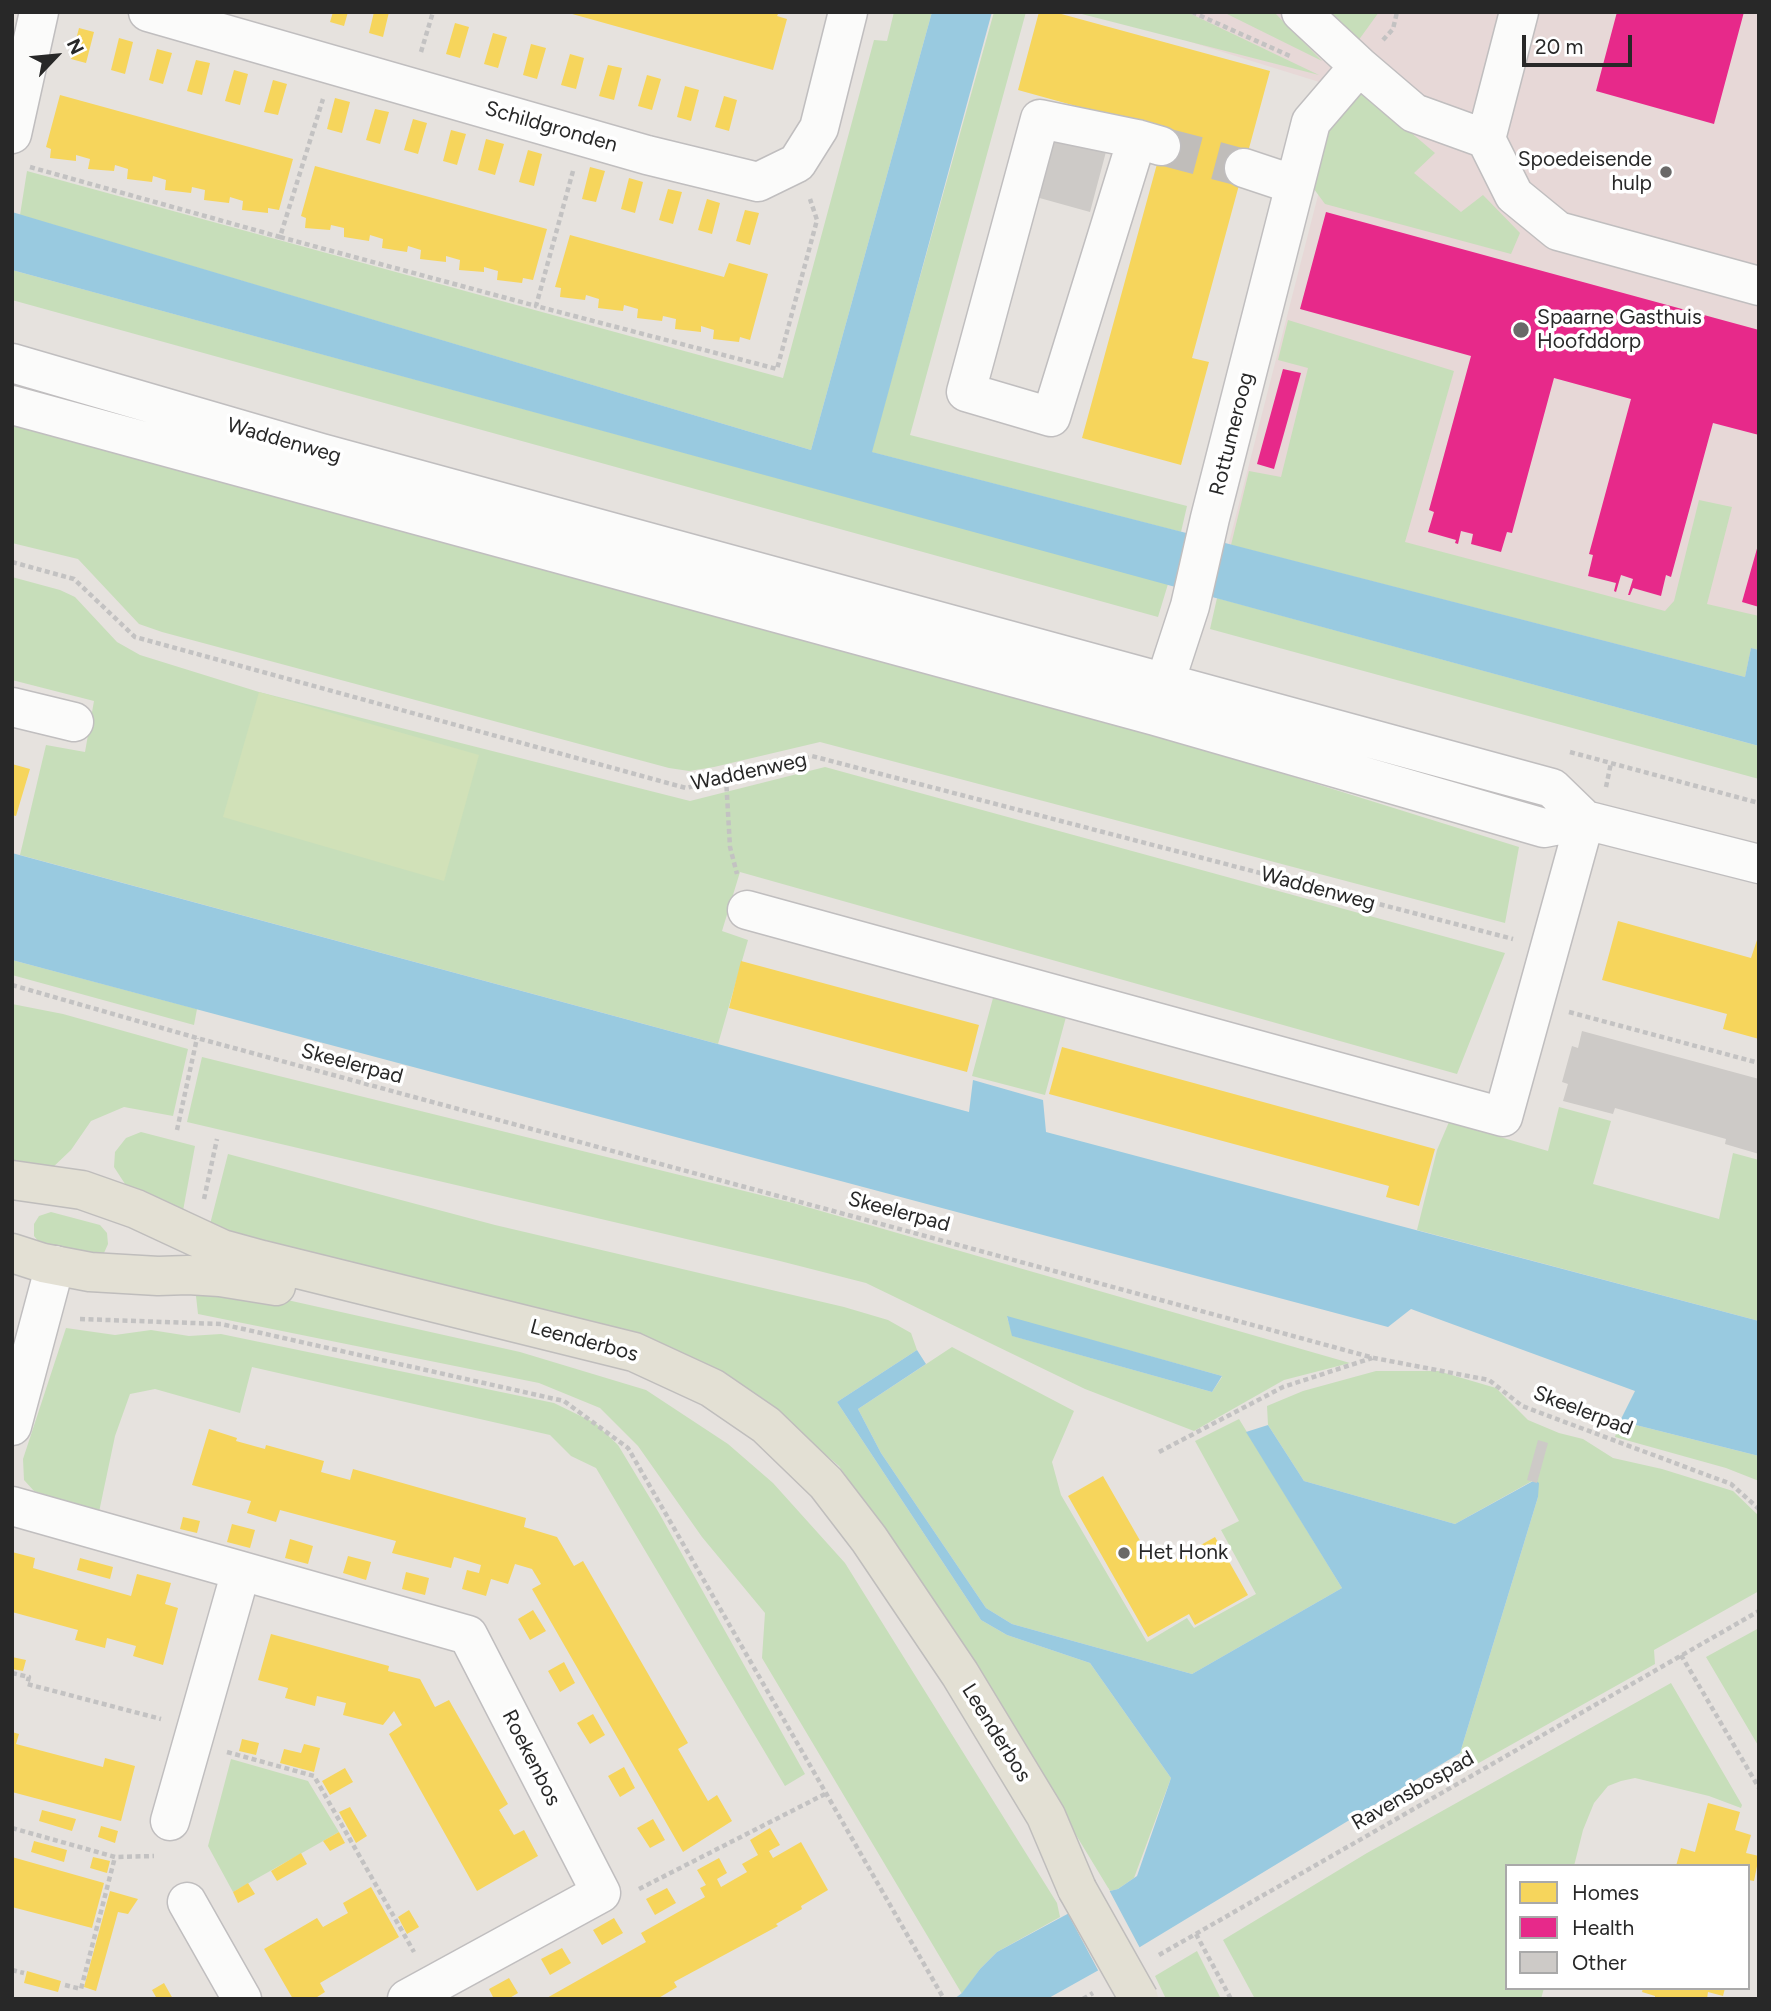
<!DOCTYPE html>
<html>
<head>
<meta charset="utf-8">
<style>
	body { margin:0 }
	#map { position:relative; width:1771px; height:2011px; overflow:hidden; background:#e6e2de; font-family:Figtree,sans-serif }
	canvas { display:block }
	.frame { position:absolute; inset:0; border:14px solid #282828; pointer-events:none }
	.legend { position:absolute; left:1505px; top:1864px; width:245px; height:126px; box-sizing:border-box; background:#fff; border:2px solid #a9a9a9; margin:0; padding:9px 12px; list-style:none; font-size:21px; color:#282828 }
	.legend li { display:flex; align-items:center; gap:14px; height:35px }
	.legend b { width:35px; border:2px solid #a9a9a9 }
	.north { position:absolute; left:21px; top:21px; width:70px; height:70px; -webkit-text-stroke:5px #fff; paint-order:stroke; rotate:64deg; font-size:19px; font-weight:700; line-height:28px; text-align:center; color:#282828 }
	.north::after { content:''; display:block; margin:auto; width:24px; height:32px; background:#282828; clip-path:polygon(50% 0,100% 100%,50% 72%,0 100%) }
	.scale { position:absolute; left:1522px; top:35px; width:110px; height:32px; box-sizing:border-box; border:4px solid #282828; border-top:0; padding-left:9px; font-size:21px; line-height:24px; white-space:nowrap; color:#282828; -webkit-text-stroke:5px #fff; paint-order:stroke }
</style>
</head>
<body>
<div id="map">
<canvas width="1771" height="2011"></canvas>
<div class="frame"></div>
<ul class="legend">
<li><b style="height:19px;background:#f6d55c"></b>Homes</li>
<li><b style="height:19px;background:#e7298a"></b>Health</li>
<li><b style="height:19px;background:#cdcac7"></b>Other</li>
</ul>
<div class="north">N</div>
<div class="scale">20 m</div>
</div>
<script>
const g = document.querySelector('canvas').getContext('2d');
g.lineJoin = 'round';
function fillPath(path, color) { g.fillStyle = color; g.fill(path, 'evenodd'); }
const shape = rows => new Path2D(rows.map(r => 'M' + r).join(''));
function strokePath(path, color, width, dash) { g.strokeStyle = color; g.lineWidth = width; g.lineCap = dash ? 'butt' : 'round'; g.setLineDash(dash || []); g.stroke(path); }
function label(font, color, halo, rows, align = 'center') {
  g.font = font + ' Figtree,sans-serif'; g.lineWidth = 7; g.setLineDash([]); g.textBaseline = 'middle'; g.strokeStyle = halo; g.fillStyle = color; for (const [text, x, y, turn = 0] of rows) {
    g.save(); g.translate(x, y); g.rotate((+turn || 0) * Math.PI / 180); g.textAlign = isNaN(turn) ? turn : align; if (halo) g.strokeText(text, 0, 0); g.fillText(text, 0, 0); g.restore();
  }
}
fillPath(shape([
	[1094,12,1759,12,1759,699,1222,570,1345,90]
]), '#e7d8d7');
fillPath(shape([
	[894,12,932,12,811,450,20,215,27,171,783,378,874,40,887,41],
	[994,12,1026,12,910,435,1187,506,1181,532,871,452],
	[1074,12,1187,12,1319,75],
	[1223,12,1274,12,1322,61],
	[1326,12,1379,12,1358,41],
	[1363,92,1435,153,1414,173,1461,212,1483,195,1520,233,1511,254,1325,204,1311,185,1320,150,1333,123,1345,105],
	[12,270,1168,584,1158,617,12,300],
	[1288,320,1454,371,1405,542,1665,611,1674,601,1699,500,1732,507,1707,604,1759,616,1759,650,1751,648,1745,677,1231,545,1249,471,1281,477,1308,368,1278,360],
	[12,421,1156,734,1519,847,1505,923,820,742,714,767,689,771,669,768,162,632,139,624,78,559,12,543],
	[12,577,60,590,75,597,117,642,140,655,259,692,690,801,825,767,1505,953,1457,1074,740,872,722,931,748,940,718,1044,20,855,46,745,85,752,94,701,12,680],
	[1217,598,1759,746,1759,779,1210,629],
	[12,960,197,1009,194,1025,12,975],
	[993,998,1066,1017,1045,1095,972,1076],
	[12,1004,63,1014,188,1049,173,1116,124,1107,91,1121,71,1150,51,1169,12,1167],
	[202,1057,793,1203,1350,1363,1284,1380,1194,1431,1085,1389,866,1283,776,1260,187,1122],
	[1007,1317,1222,1376,1222,1377,1212,1392,1013,1336],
	[1559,1107,1611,1121,1593,1184,1719,1219,1733,1153,1759,1160,1759,1321,1417,1230,1437,1150,1449,1122,1548,1151],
	[141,1132,195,1146,182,1216,127,1187,114,1167,115,1152,126,1138],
	[228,1154,495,1225,844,1307,888,1320,911,1333,917,1350,837,1402,981,1620,1007,1635,1090,1663,1171,1778,1134,1878,1118,1889,1110,1891,1019,1741,888,1536,839,1466,788,1423,730,1378,208,1232],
	[51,1212,100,1225,107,1233,108,1244,104,1253,92,1259,44,1248,34,1236,34,1224,39,1216],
	[195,1287,238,1289,520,1352,646,1390,728,1444,773,1483,845,1563,1057,1903,1060,1917,997,1952,980,1969,962,1994,762,1658,765,1613,702,1537,638,1446,600,1408,539,1383,198,1314],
	[66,1328,115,1335,151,1330,189,1336,221,1334,554,1403,595,1423,618,1445,659,1513,805,1774,785,1786,596,1468,571,1456,550,1435,252,1367,240,1413,155,1389,130,1394,115,1436,99,1512,34,1491,24,1480,23,1459],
	[952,1347,1074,1411,1052,1462,1061,1495,1147,1642,1187,1618,1194,1628,1256,1594,1221,1530,1239,1521,1195,1441,1239,1419,1342,1588,1192,1674,1012,1624,986,1608,881,1453,858,1409],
	[1376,1371,1438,1371,1496,1388,1528,1420,1559,1433,1583,1439,1613,1458,1662,1469,1733,1491,1759,1516,1759,1591,1654,1650,1655,1664,1468,1769,1460,1753,1538,1497,1534,1480,1455,1524,1304,1481,1268,1425,1267,1406,1303,1391],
	[1620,1421,1759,1456,1759,1481,1726,1468,1615,1437],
	[1759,1628,1759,1747,1706,1657],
	[1671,1683,1742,1805,1741,1808,1709,1796,1635,1778,1621,1781,1608,1786,1594,1803,1583,1830,1574,1866,1507,1866,1507,1988,1544,1988,1541,1999,1255,1999,1223,1940,1367,1853],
	[231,1759,308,1781,339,1832,233,1892,208,1846],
	[1197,1951,1221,1999,1166,1999,1155,1976]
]), '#c7deba');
fillPath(shape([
	[259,692,479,755,444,881,223,817]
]), '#d1e1b8');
fillPath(shape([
	[932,12,992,12,872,452,1745,677,1751,648,1759,650,1759,746,12,270,12,212,811,450],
	[12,853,969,1112,973,1080,1043,1100,1046,1132,1759,1321,1759,1456,1620,1421,1635,1391,1411,1309,1388,1327,12,960],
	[1007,1316,1222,1376,1212,1392,1012,1336],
	[917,1350,926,1364,858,1409,881,1453,986,1608,1012,1624,1192,1674,1342,1588,1246,1432,1268,1425,1304,1481,1455,1524,1535,1480,1539,1483,1538,1497,1460,1753,1140,1947,1047,1999,954,1999,962,1993,980,1969,997,1952,1110,1891,1118,1889,1137,1876,1171,1778,1090,1663,1007,1635,981,1620,837,1402]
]), '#99cae0');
fillPath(shape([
	[1108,1888,1141,1950,1099,1972,1066,1910]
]), '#e6e2de');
fillPath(shape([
	[333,12,348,12,344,26,330,22],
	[374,12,389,12,383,37,369,33],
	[565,12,779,12,777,16,787,19,773,70],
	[1039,12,1054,12,1270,71,1192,358,1209,362,1181,465,1082,438,1166,131,1018,90],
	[455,23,469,27,460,58,446,54],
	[79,28,94,32,86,63,71,59],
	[493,33,507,37,498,68,484,64],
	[119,38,133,42,125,74,111,70],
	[531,44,546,48,537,79,523,75],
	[157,49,172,53,163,84,149,80],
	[570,54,584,58,576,89,561,85],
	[196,60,210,63,202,95,187,91],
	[608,65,622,68,614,100,599,96],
	[234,70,248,74,240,105,225,101],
	[647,75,661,79,652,110,638,106],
	[273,80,287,84,278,115,264,112],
	[685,86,699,90,691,121,677,117],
	[60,95,293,159,279,210,268,208,268,213,242,210,243,201,230,197,229,203,204,200,205,190,192,187,191,193,165,190,166,180,153,176,152,182,127,179,128,169,115,165,114,171,88,169,90,159,76,155,76,161,50,158,51,149,46,147],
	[724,96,737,100,729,131,715,127],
	[335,98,350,102,342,133,327,129],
	[375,109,389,112,380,144,366,140],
	[413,119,427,123,418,154,404,150],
	[451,130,466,134,457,165,443,161],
	[486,139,504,144,495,175,478,170],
	[528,150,542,154,534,186,519,182],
	[315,166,547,229,533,280,523,278,522,283,497,280,498,271,484,267,484,272,459,270,460,260,446,256,446,262,420,259,421,250,408,246,407,252,382,248,383,239,370,235,369,241,344,237,344,228,331,225,330,230,305,228,306,218,301,216],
	[590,167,605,171,596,202,582,199],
	[629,178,643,182,635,213,621,209],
	[668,189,682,192,673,224,659,220],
	[707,199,720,203,712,234,698,230],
	[745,210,759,213,750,245,736,241],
	[570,235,724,277,729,263,768,274,750,340,740,337,739,342,713,339,714,330,701,326,701,332,675,329,676,319,663,316,662,321,637,318,638,309,624,305,623,311,598,308,599,299,586,295,585,300,560,297,561,288,555,287],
	[12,764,30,769,16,816,12,815],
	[1618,921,1751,958,1759,934,1759,1039,1723,1029,1727,1014,1602,980],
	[741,961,979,1025,967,1072,729,1008],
	[1062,1047,1435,1149,1419,1206,1386,1197,1389,1186,1049,1094],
	[209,1429,237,1438,236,1441,265,1449,266,1445,324,1461,321,1472,350,1480,353,1469,526,1518,524,1527,557,1537,574,1566,583,1561,688,1743,678,1749,708,1801,717,1795,732,1821,683,1852,532,1589,541,1584,532,1569,515,1564,508,1584,491,1579,486,1596,462,1589,467,1570,479,1573,481,1565,454,1557,451,1568,392,1553,396,1541,280,1510,276,1522,247,1513,251,1501,192,1485],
	[1103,1476,1150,1558,1168,1548,1174,1560,1215,1537,1248,1595,1195,1625,1189,1614,1148,1637,1068,1496],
	[183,1517,200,1521,197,1533,180,1529],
	[232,1524,255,1530,250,1548,227,1542],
	[290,1539,313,1546,308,1564,285,1558],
	[12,1552,35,1558,33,1568,131,1596,137,1574,171,1583,165,1604,178,1608,163,1665,133,1656,136,1646,107,1638,105,1648,75,1640,78,1630,12,1612],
	[348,1556,371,1562,366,1580,343,1573],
	[80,1558,113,1567,110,1579,77,1570],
	[406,1572,429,1578,425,1595,402,1589],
	[533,1610,546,1631,530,1640,518,1619],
	[271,1634,389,1666,388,1671,420,1679,435,1707,449,1700,508,1804,499,1810,514,1835,524,1830,538,1856,477,1891,389,1734,402,1725,394,1711,383,1725,343,1715,346,1703,317,1696,315,1706,285,1698,288,1688,258,1680],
	[12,1657,26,1660,23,1671,12,1669],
	[564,1662,575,1683,560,1692,548,1671],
	[593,1714,605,1735,590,1744,577,1723],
	[12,1732,19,1734,16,1744,103,1767,105,1758,135,1766,121,1821,12,1792],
	[242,1739,259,1743,256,1755,239,1751],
	[304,1744,320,1748,314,1772,280,1763,284,1749,301,1753],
	[624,1767,635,1788,620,1797,608,1776],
	[345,1768,353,1782,330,1795,322,1781],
	[1708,1803,1740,1812,1735,1830,1751,1835,1746,1853,1759,1856,1754,1881,1748,1880,1748,1866,1676,1866,1681,1848,1695,1852],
	[350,1807,367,1836,356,1843,339,1812],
	[42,1810,76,1819,72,1831,39,1821],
	[653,1819,665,1840,650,1848,637,1828],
	[101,1826,118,1831,115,1843,98,1837],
	[770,1828,780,1845,769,1851,773,1858,801,1842,828,1890,801,1906,802,1909,776,1924,778,1926,674,1982,677,1987,657,1999,545,1999,646,1942,641,1933,705,1897,700,1888,706,1885,697,1870,719,1858,727,1873,717,1879,721,1887,747,1872,742,1864,758,1855,750,1840],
	[339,1832,345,1843,330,1851,323,1841],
	[34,1841,67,1850,64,1862,31,1852],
	[301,1853,307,1864,277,1881,271,1871],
	[12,1857,104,1883,92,1928,12,1907],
	[93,1857,110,1861,107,1873,90,1868],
	[248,1883,255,1894,238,1903,233,1892],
	[371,1887,399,1937,320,1983,325,1992,314,1999,293,1999,264,1949,317,1918,323,1927,348,1913,343,1903],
	[667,1888,676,1903,655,1915,646,1899],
	[110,1891,138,1899,128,1914,118,1912,96,1991,84,1987],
	[409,1910,419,1927,407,1934,398,1917],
	[614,1918,623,1933,602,1945,593,1930],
	[562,1948,571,1963,550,1975,541,1959],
	[27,1971,61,1981,58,1992,24,1983],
	[509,1978,518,1993,508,1999,494,1999,489,1989],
	[164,1983,173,1999,157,1999,152,1990],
	[1643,1988,1725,1988,1723,1996,1708,1992,1707,1999,1655,1999,1655,1996,1642,1992]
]), '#f6d55c');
fillPath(shape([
	[1617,12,1744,12,1714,124,1596,91],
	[1326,212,1759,330,1759,435,1713,423,1671,577,1666,575,1661,596,1633,588,1630,595,1628,595,1633,579,1621,575,1616,592,1614,591,1616,583,1588,576,1593,555,1589,554,1631,399,1554,378,1512,533,1507,532,1501,552,1471,544,1473,534,1461,531,1458,544,1455,543,1456,540,1428,532,1434,512,1429,510,1471,356,1300,309],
	[1283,369,1301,373,1274,469,1257,464],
	[1758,545,1759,545,1759,607,1742,602]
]), '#e7298a');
fillPath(shape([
	[1054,134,1107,148,1090,212,1036,197],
	[1582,1031,1759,1079,1759,1154,1725,1144,1726,1139,1615,1108,1613,1114,1563,1101,1568,1084,1562,1082,1572,1046,1578,1048],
	[1538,1440,1548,1443,1537,1483,1527,1480]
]), '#cdcac7');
strokePath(shape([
	[1161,146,1244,168]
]), '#c0bdba', 38, [38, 19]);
const minor = shape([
	[148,12,647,155,758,182,797,163,819,128,848,12],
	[1301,12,1359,66,1414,113,1486,139,1519,12],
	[12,134,39,12],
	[1137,139,1051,417,966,392,1040,119,1137,139,1161,146],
	[1486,139,1514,195,1558,231,1759,286],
	[1244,168,1295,185],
	[12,363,321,453,1552,788,1585,820],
	[12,405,1155,716,1544,828,1585,820,1759,864],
	[1158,704,1190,606,1210,518,1311,122,1359,66],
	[12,707,74,722],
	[747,910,1503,1117,1585,820],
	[12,1426,55,1265],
	[12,1506,468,1635,601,1893,407,1999],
	[170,1821,241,1571],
	[187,1902,242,1999]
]);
const major = shape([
	[12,1180,82,1190,136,1209,222,1249,262,1260,634,1352,712,1388,766,1425,826,1483,869,1539,960,1674,1046,1816,1077,1889],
	[12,1253,43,1263,90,1272,158,1276,188,1275,220,1277,276,1286]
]);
strokePath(minor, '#c0bebf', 41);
strokePath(major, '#bfbdbc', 41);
strokePath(shape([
	[1192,12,1290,56],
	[1383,40,1393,29,1397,12],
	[421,52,433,12],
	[30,167,280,237,323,99],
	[573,171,536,306,777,369,817,220,810,199],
	[280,237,536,306],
	[12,562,74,579,135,637,686,788,812,756,1513,939],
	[1570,752,1759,803],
	[726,778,730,847,737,874],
	[1606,787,1611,763],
	[12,985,197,1038,1374,1358,1489,1380,1522,1406,1731,1484,1759,1509],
	[1569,1012,1759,1063],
	[177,1130,197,1038],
	[204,1199,217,1139],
	[80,1319,221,1324,564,1401,628,1448,944,1999],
	[1159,1452,1283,1387,1372,1358],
	[1681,1655,1759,1788],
	[12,1673,29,1677,27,1684,161,1719],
	[227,1752,314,1776,414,1952],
	[12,1828,115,1857,154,1856],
	[639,1889,825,1794],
	[1196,1934,1231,1999],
	[1159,1955,1759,1611],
	[12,1970,24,1973],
	[65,1985,81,1989,115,1857],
	[1083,1999,1093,1993]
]), '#c3c2c2', 4.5, [5, 3.5]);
strokePath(minor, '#fbfbfa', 38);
strokePath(major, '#e3e0d4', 38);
const majorBridge = shape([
	[1077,1889,1139,1999]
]);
strokePath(majorBridge, '#bfbdbc', 41, []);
strokePath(majorBridge, '#e3e0d4', 38);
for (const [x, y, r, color] of [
	[1666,172,7,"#6a6968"],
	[1521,330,9,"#6a6968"],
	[1124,1553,7,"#6a6968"]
]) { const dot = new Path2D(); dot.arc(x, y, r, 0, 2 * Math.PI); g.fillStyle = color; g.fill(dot); strokePath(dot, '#fff', 2.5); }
label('21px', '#282828', '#fff', [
	["Schildgronden",551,127,16],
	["Rottumeroog",1232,434,-76],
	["Waddenweg",284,441,16],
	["Waddenweg",749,772,-12],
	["Waddenweg",1318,889,15],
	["Skeelerpad",352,1064,15],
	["Skeelerpad",899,1212,15],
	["Leenderbos",584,1341,15],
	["Skeelerpad",1583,1411,21],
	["Leenderbos",996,1733,58],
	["Roekenbos",531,1758,63],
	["Ravensbospad",1413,1791,-30]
]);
label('21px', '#282828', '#fff', [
	["Spoedeisende",1652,160,"right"],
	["hulp",1652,184,"right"],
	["Spaarne Gasthuis",1537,318],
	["Hoofddorp",1537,342],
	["Het Honk",1138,1553]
], 'left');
</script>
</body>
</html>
